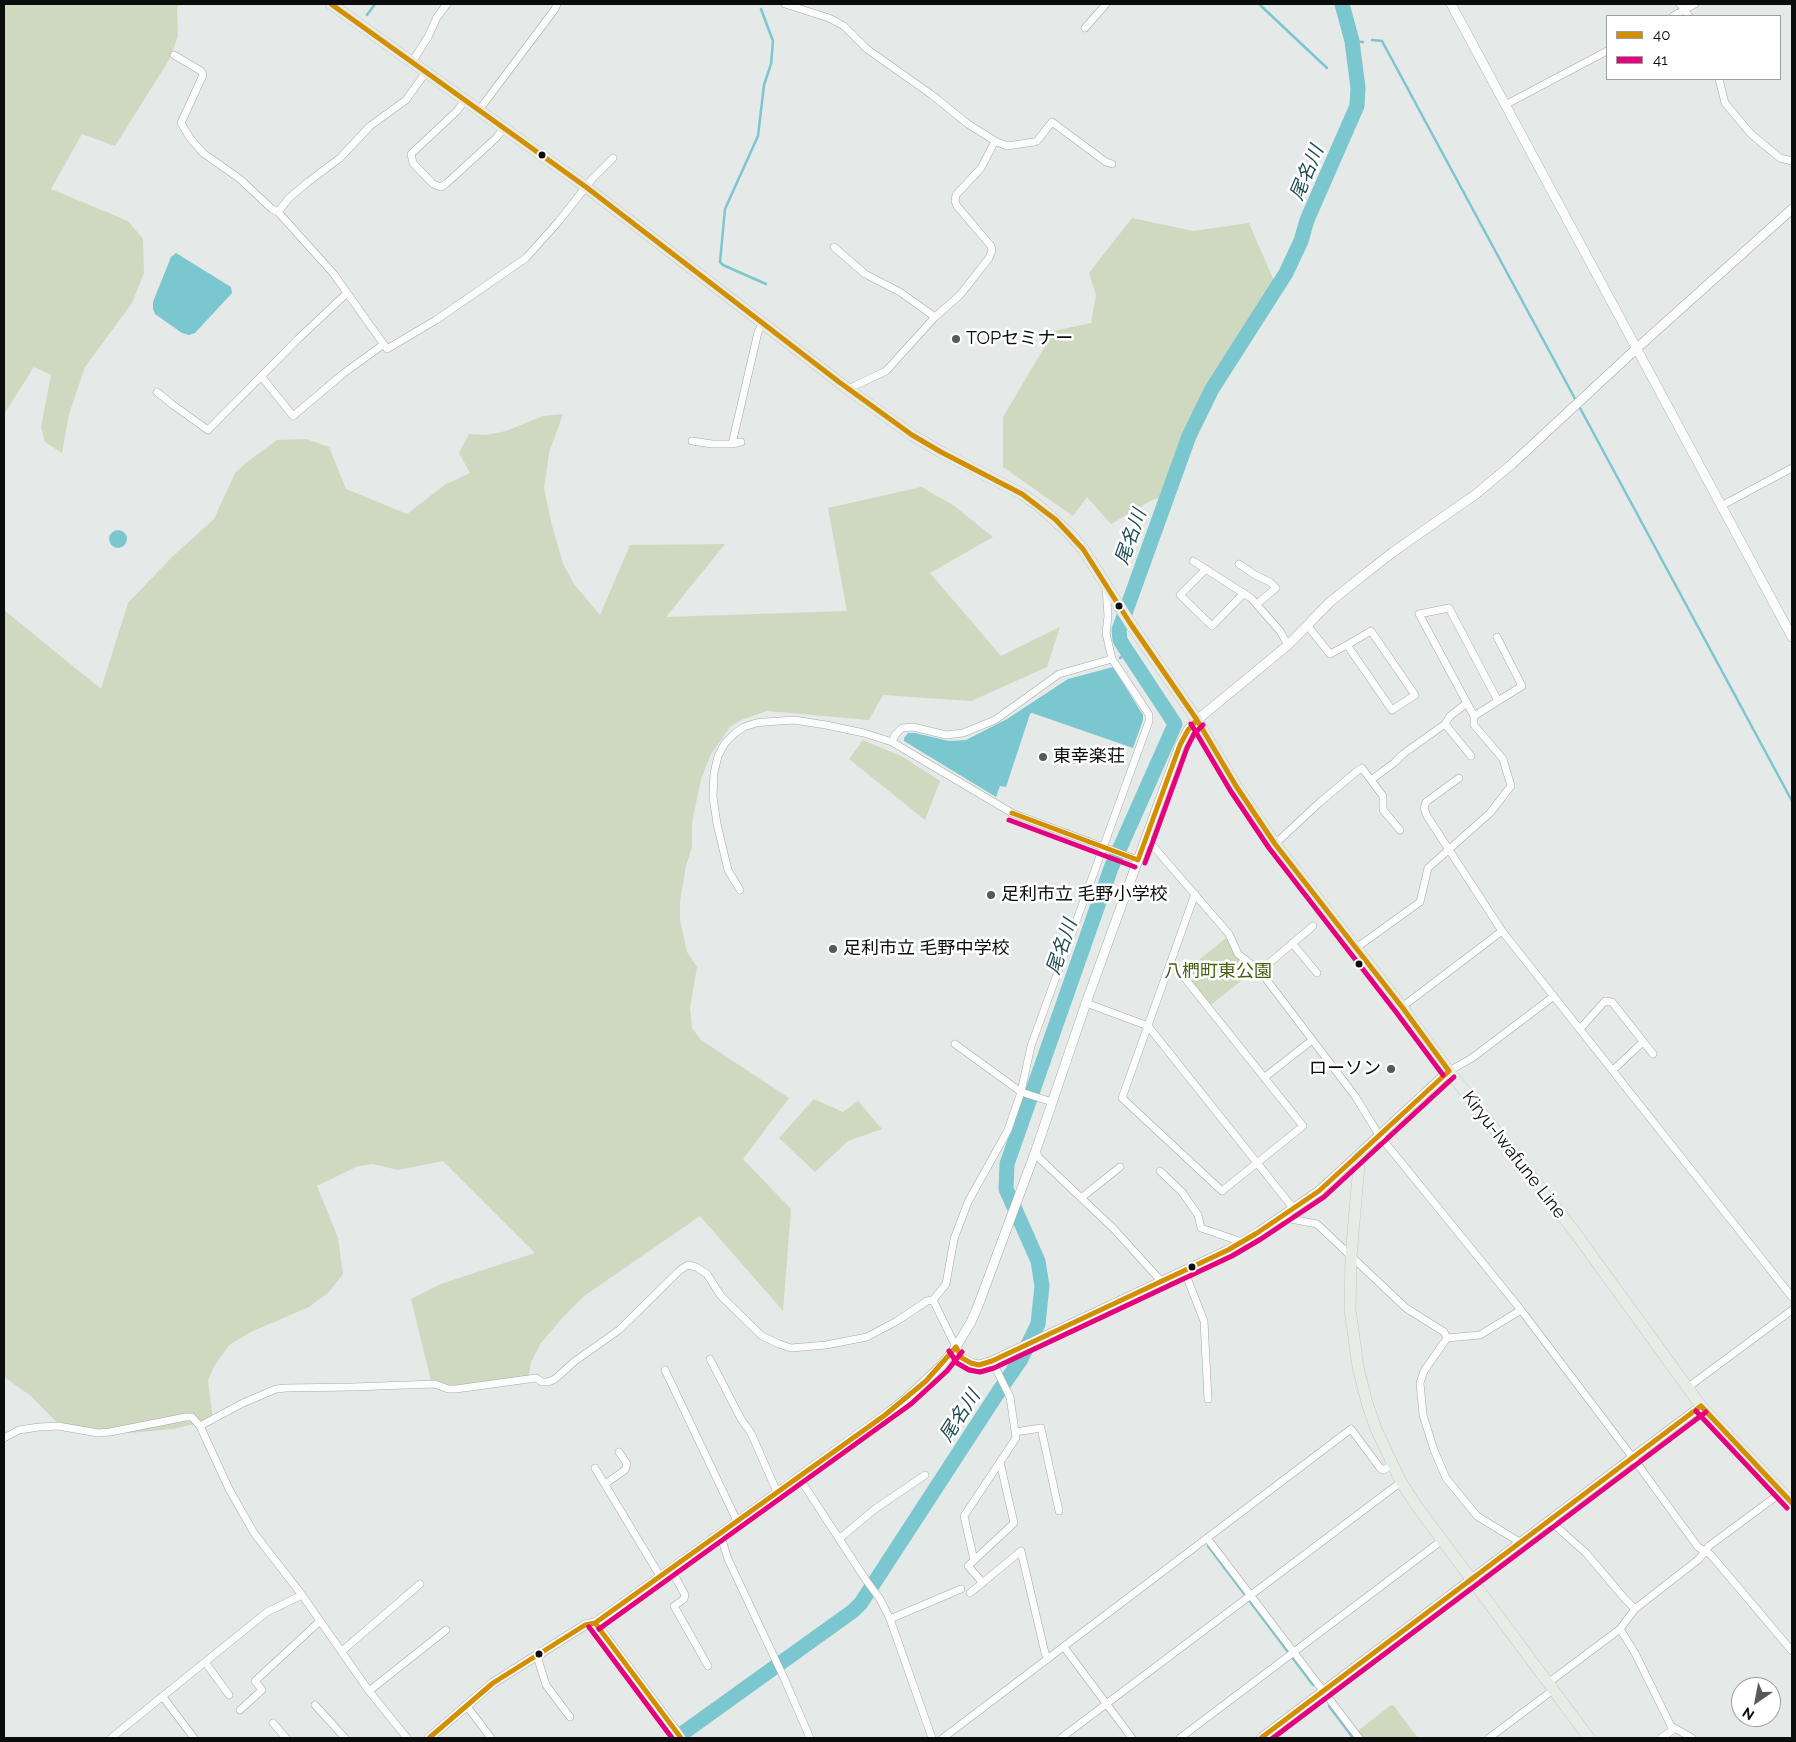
<!DOCTYPE html>
<html>
<head>
<meta charset="utf-8">
<style>
	body { margin:0 }
	#map { position:relative; width:1796px; height:1742px; overflow:hidden; background:#e5e9e7; font-family:Raleway,sans-serif }
	canvas { display:block }
	.frame { position:absolute; inset:0; border:5px solid #0a0d0b; pointer-events:none }
	.legend { position:absolute; left:1606px; top:15px; width:175px; height:65px; box-sizing:border-box; background:#fff; border:1px solid #9d9e9d; margin:0; padding:6px 9px; list-style:none; font-size:15px; color:#0a0d0b }
	.legend li { display:flex; align-items:center; gap:10px; height:25px }
	.legend b { width:25px; border:1px solid #9d9e9d }
	.north { position:absolute; left:1731px; top:1677px; width:50px; height:50px; box-sizing:border-box; background:#fff; border:1px solid #9d9e9d; border-radius:50%; rotate:213deg; font-size:14px; font-weight:700; line-height:20px; text-align:center; color:#0a0d0b }
	.north::after { content:''; display:block; margin:auto; width:18px; height:22px; background:#575a58; clip-path:polygon(50% 0,100% 100%,50% 72%,0 100%) }
</style>
</head>
<body>
<div id="map">
<canvas width="1796" height="1742"></canvas>
<div class="frame"></div>
<ul class="legend">
<li><b style="height:6px;background:#d38f02"></b>40</li>
<li><b style="height:6px;background:#e5007d"></b>41</li>
</ul>
<div class="north">N</div>
</div>
<script>
const g = document.querySelector('canvas').getContext('2d');
g.lineJoin = 'round';
function fillPath(path, color) { g.fillStyle = color; g.fill(path, 'evenodd'); }
const shape = rows => new Path2D(rows.map(r => 'M' + r).join(''));
function strokePath(path, color, width, dash) { g.strokeStyle = color; g.lineWidth = width; g.lineCap = dash ? 'butt' : 'round'; g.setLineDash(dash || []); g.stroke(path); }
function label(font, color, halo, rows, align = 'center') {
  g.font = font + ' Raleway,"Noto Sans JP",sans-serif'; g.lineWidth = 5; g.setLineDash([]); g.textBaseline = 'middle'; g.strokeStyle = halo; g.fillStyle = color; for (const [text, x, y, turn = 0] of rows) {
    g.save(); g.translate(x, y); g.rotate((+turn || 0) * Math.PI / 180); g.textAlign = isNaN(turn) ? turn : align; if (halo) g.strokeText(text, 0, 0); g.fillText(text, 0, 0); g.restore();
  }
}
fillPath(shape([
	[4,4,181,4,177,7,178,36,169,60,115,146,82,134,51,189,128,221,143,239,144,273,132,303,85,367,69,414,62,453,45,442,41,427,51,375,34,367,4,414],
	[1132,218,1193,231,1249,223,1274,281,1199,406,1186,436,1162,498,1154,499,1111,524,1087,497,1073,516,1003,467,1003,417,1054,331,1091,323,1096,295,1089,273],
	[563,414,549,453,544,488,551,522,563,564,574,584,600,615,630,545,725,544,666,617,847,611,828,508,921,487,953,505,993,537,930,573,1001,656,1060,627,1047,667,971,701,883,695,869,720,767,711,741,720,730,727,711,754,701,779,692,823,692,847,686,866,680,901,680,920,687,952,697,967,690,1008,692,1028,701,1040,789,1098,743,1159,791,1209,783,1311,700,1216,584,1296,563,1317,541,1343,531,1362,528,1381,433,1389,411,1299,441,1284,535,1253,443,1161,398,1170,373,1164,358,1166,317,1186,338,1238,343,1274,329,1292,309,1307,251,1332,229,1345,213,1368,208,1381,213,1420,173,1429,129,1433,64,1430,31,1396,4,1377,4,610,101,689,128,603,172,557,214,519,235,473,247,462,277,440,306,439,329,447,346,489,407,514,446,484,470,473,459,453,469,434,486,435,506,431,543,416],
	[863,740,903,757,940,781,925,820,849,759],
	[1226,938,1236,956,1253,971,1211,1005,1184,972],
	[814,1099,843,1112,858,1101,882,1129,848,1141,815,1172,779,1138],
	[1391,1705,1394,1706,1418,1738,1362,1738,1358,1733,1359,1730]
]), '#ced9c0');
fillPath(shape([
	[176,253,231,287,232,293,195,333,189,335,182,333,155,314,153,309,153,302,171,257],
	'109 539a9 9 0 1 1 18 0a9 9 0 1 1-18 0Z',
	[1113,667,1143,715,1143,720,1133,748,1032,713,1030,714,1006,787,1000,786,996,797,904,741,904,738,908,733,915,733,949,741,966,740,1007,719,1068,679]
]), '#7bc7cf');
strokePath(shape([
	[1259,4,1327,68],
	[761,9,773,41,771,64,764,85,758,136,725,209,720,262,723,265,766,284],
	[367,15,375,4],
	[1372,40,1382,41,1792,801],
	[1352,41,1363,42],
	[1120,658,1127,652],
	[1208,1546,1313,1685],
	[1329,1706,1353,1738]
]), '#7bc7cf', 2.5);
strokePath(shape([
	[676,1738,853,1611,861,1603,997,1394,1021,1359,1038,1324,1042,1286,1038,1261,1006,1189,1007,1164,1111,868,1175,724,1123,645,1120,640,1119,630,1189,436,1212,389,1286,273,1301,241,1307,220,1357,106,1358,88,1352,41,1342,4]
]), '#7bc7cf', 15);
const minor = shape([
	[785,4,829,18,844,26,867,49,932,95,968,124,995,141,1007,146,1034,142,1037,141,1052,122,1106,162,1112,164],
	[1680,4,1689,16],
	[1673,16,1695,4],
	[1085,28,1106,4],
	[174,55,201,71,203,75,181,123,190,138,203,153,240,179,272,209,278,212,333,273,387,349,436,320,526,258,559,221,592,179,613,158],
	[412,62,428,37,437,17,447,4],
	[1719,79,1725,103,1751,134,1780,158,1792,161],
	[465,100,457,111,411,154,413,163,433,184,441,187,447,183,496,138,504,128],
	[1505,105,1607,51],
	[479,110,555,9,557,4],
	[278,212,289,198,308,182,340,158,370,126,406,100,426,72],
	[834,247,865,274,900,292,935,317],
	[261,376,293,416,344,373,384,344],
	[848,389,886,371,935,317,960,295,989,258,992,250,991,246,957,206,955,201,956,195,981,168,995,141],
	[157,392,173,405,208,430,298,339,347,293],
	[692,441,712,444,732,444,741,442],
	[732,444,758,332,763,323],
	[1721,506,1792,468],
	[1193,561,1251,598,1280,631,1288,645],
	[1239,564,1255,575,1270,582,1276,588,1257,604],
	[1206,569,1180,595,1212,626,1244,593],
	[1307,625,1330,654,1347,645,1371,631,1415,695,1392,710,1347,645],
	[1497,637,1522,686,1498,701],
	[1445,724,1471,756],
	[892,742,895,735,902,728,913,727,946,735,963,733,995,720,1059,674,1112,659],
	[1459,778,1426,802,1424,808,1427,816,1502,931,1792,1297],
	[1371,780,1394,763,1403,754,1445,724,1450,716,1467,703],
	[1146,838,1229,934,1238,954,1260,971,1355,1096,1379,1135,1521,1310,1633,1458,1698,1547,1711,1555,1792,1651],
	[1275,844,1319,803,1356,772,1362,768,1383,796,1383,810,1400,830],
	[740,890,728,870,717,824,713,797,714,773,718,756,725,743,735,733,744,727,756,723,765,722,794,720,826,725,864,733,892,742,1012,813,1138,860],
	[1292,943,1317,973],
	[1356,948,1420,902,1428,868,1490,813,1511,786,1503,759,1474,725,1474,716,1419,614,1449,608,1498,701,1474,716],
	[1171,961,1303,1126,1222,1191,1122,1098,1195,894],
	[1260,971,1313,926],
	[1086,1003,1148,1026,1293,1208],
	[1402,1007,1502,931],
	[1580,1029,1605,1001,1612,1002,1653,1054],
	[955,1044,1021,1092,1052,1102],
	[1613,1070,1643,1042],
	[1449,1071,1472,1058,1554,996],
	[1265,1077,1311,1041],
	[1036,1150,1038,1157,1113,1228,1161,1281],
	[1160,1171,1182,1192,1198,1215,1201,1228,1242,1242],
	[1081,1198,1120,1167],
	[1280,1217,1317,1224,1406,1308,1444,1332,1447,1338],
	[1184,1270,1204,1321,1208,1399],
	[933,1300,956,1347],
	[1447,1338,1424,1371,1420,1383,1423,1415,1434,1450,1446,1478,1477,1516,1521,1543],
	[1447,1338,1480,1335,1521,1310],
	[710,1359,741,1419,751,1433,777,1492],
	[665,1370,737,1521],
	[1687,1388,1792,1310],
	[200,1426,243,1403,276,1389,286,1388,352,1387,435,1384,448,1389,456,1389,536,1378,542,1382,548,1382,555,1379,575,1361,619,1330,680,1270,688,1265,696,1267,707,1274,721,1296,762,1336,779,1344,791,1348,826,1345,867,1337,897,1321,927,1301,933,1300,946,1284,954,1239,968,1202,1008,1130,1021,1092,1031,1046,1149,721,1149,715,1146,710,1112,659,1106,633,1108,616,1106,588],
	[1015,1432,1041,1428,1059,1511],
	[4,1438,19,1430,39,1427,58,1426,98,1433,110,1432,186,1417,192,1417,200,1426,229,1489,254,1533,302,1595,369,1691,407,1738],
	[595,1468,660,1576],
	[798,1476,866,1580,880,1599,890,1619,932,1738],
	[605,1484,625,1470,627,1464,619,1452],
	[1550,1521,1586,1553,1625,1599,1635,1609],
	[720,1534,728,1559,784,1678,810,1738],
	[1207,1538,1359,1738],
	[839,1539,875,1509,925,1475],
	[974,1560,964,1516,1016,1438,1010,1397,992,1361],
	[671,1569,685,1595,684,1599,674,1606,708,1666],
	[983,1583,968,1566,1014,1523,1000,1462],
	[970,1593,1021,1551,1045,1653,1048,1659],
	[890,1619,961,1589],
	[1620,1629,1635,1653,1671,1726,1692,1738],
	[1064,1647,1132,1738],
	[342,1651,420,1584],
	[537,1656,546,1685,570,1717],
	[205,1662,229,1695],
	[1548,1683,1620,1629,1635,1609,1699,1559,1709,1546,1782,1492],
	[369,1691,446,1630],
	[163,1697,194,1738],
	[315,1705,345,1738],
	[466,1705,491,1738],
	[240,1710,262,1690,255,1681,320,1621],
	[273,1723,286,1738],
	[111,1738,267,1612,302,1595],
	[943,1738,1351,1429,1380,1468,1383,1470,1393,1465],
	[1061,1738,1401,1482],
	[1180,1738,1441,1541],
	[1489,1738,1553,1690],
	[1661,1738,1674,1729]
]);
const tertiary = shape([
	[1451,4,1792,637],
	[956,1347,962,1358,971,1363,979,1365,992,1361,1228,1250,1257,1233,1319,1191,1449,1071],
	[595,1623,681,1738],
	[429,1738,493,1683,585,1625,595,1623,671,1569,885,1415,907,1398,941,1366,956,1347,971,1322,978,1306,1036,1150,1086,1003,1146,838,1180,745,1188,730,1197,720,1288,645,1329,603,1346,589,1393,552,1476,494,1512,464,1636,349,1792,209],
	[1261,1738,1701,1406]
]);
const primary = shape([
	[331,4,586,187,848,389,912,435,941,452,1022,494,1038,505,1070,534,1083,549,1130,623,1197,720,1236,786,1275,844,1402,1007,1449,1071,1574,1231,1701,1406,1792,1503],
	[1360,1154,1351,1256,1350,1309,1358,1367,1367,1403,1376,1429,1401,1482,1416,1505,1589,1738]
]);
strokePath(minor, '#a6aaa8', 8);
strokePath(tertiary, '#a6aaa8', 10);
strokePath(primary, '#c4c7c5', 12);
strokePath(minor, '#fbfcfb', 7);
strokePath(tertiary, '#fbfcfb', 9);
strokePath(primary, '#e6ece6', 11);
strokePath(shape([
	[331,4,586,187,839,382,912,435,941,452,1022,494,1056,520,1083,549,1130,623,1197,720,1236,786,1275,844,1402,1007,1449,1071],
	[1012,813,1138,860],
	[1138,860,1180,745,1188,730,1197,720],
	[956,1347,962,1358,971,1363,979,1365,992,1361,1228,1250,1257,1233,1319,1191,1449,1071],
	[1701,1406,1792,1503],
	[595,1623,681,1738],
	[429,1738,493,1683,585,1625,595,1623,885,1415,926,1381,956,1347],
	[1261,1738,1701,1406]
]), '#d38f02', 5);
strokePath(shape([
	[1191,724,1230,790,1269,848,1396,1012,1443,1075],
	[1009,820,1135,867],
	[1145,863,1187,748,1194,734,1203,725],
	[949,1351,957,1363,969,1370,980,1372,994,1368,1232,1256,1261,1239,1324,1197,1454,1077],
	[1696,1411,1787,1508],
	[589,1627,672,1738],
	[599,1629,911,1404,947,1371,962,1352],
	[1273,1738,1706,1412]
]), '#e5007d', 5);
for (const [x, y, r, color] of [
	[542,155,4.5,"#0a0d0b"],
	[956,339,5,"#575a58"],
	[1119,606,4.5,"#0a0d0b"],
	[1043,757,5,"#575a58"],
	[991,895,5,"#575a58"],
	[833,949,5,"#575a58"],
	[1359,964,4.5,"#0a0d0b"],
	[1391,1069,5,"#575a58"],
	[1192,1267,4.5,"#0a0d0b"],
	[539,1654,4.5,"#0a0d0b"]
]) { const dot = new Path2D(); dot.arc(x, y, r, 0, 2 * Math.PI); g.fillStyle = color; g.fill(dot); strokePath(dot, '#fff', 2); }
label('18px', '#0a0d0b', '#fff', [
	["TOPセミナー",966,339],
	["東幸楽荘",1053,757],
	["足利市立 毛野小学校",1001,895],
	["足利市立 毛野中学校",843,949],
	["ローソン",1381,1069,"right"]
], 'left');
label('18px', '#485e11', '#fff', [
	["八椚町東公園",1218,972]
]);
label('18px', '#0a0d0b', '#fff', [
	["Kiryu-Iwafune Line",1514,1155,52]
]);
label('italic 19px', '#1e4d53', '#fff', [
	["尾名川",1307,173,-67],
	["尾名川",1131,537,-70],
	["尾名川",1062,947,-71],
	["尾名川",960,1416,-57]
]);
</script>
</body>
</html>
